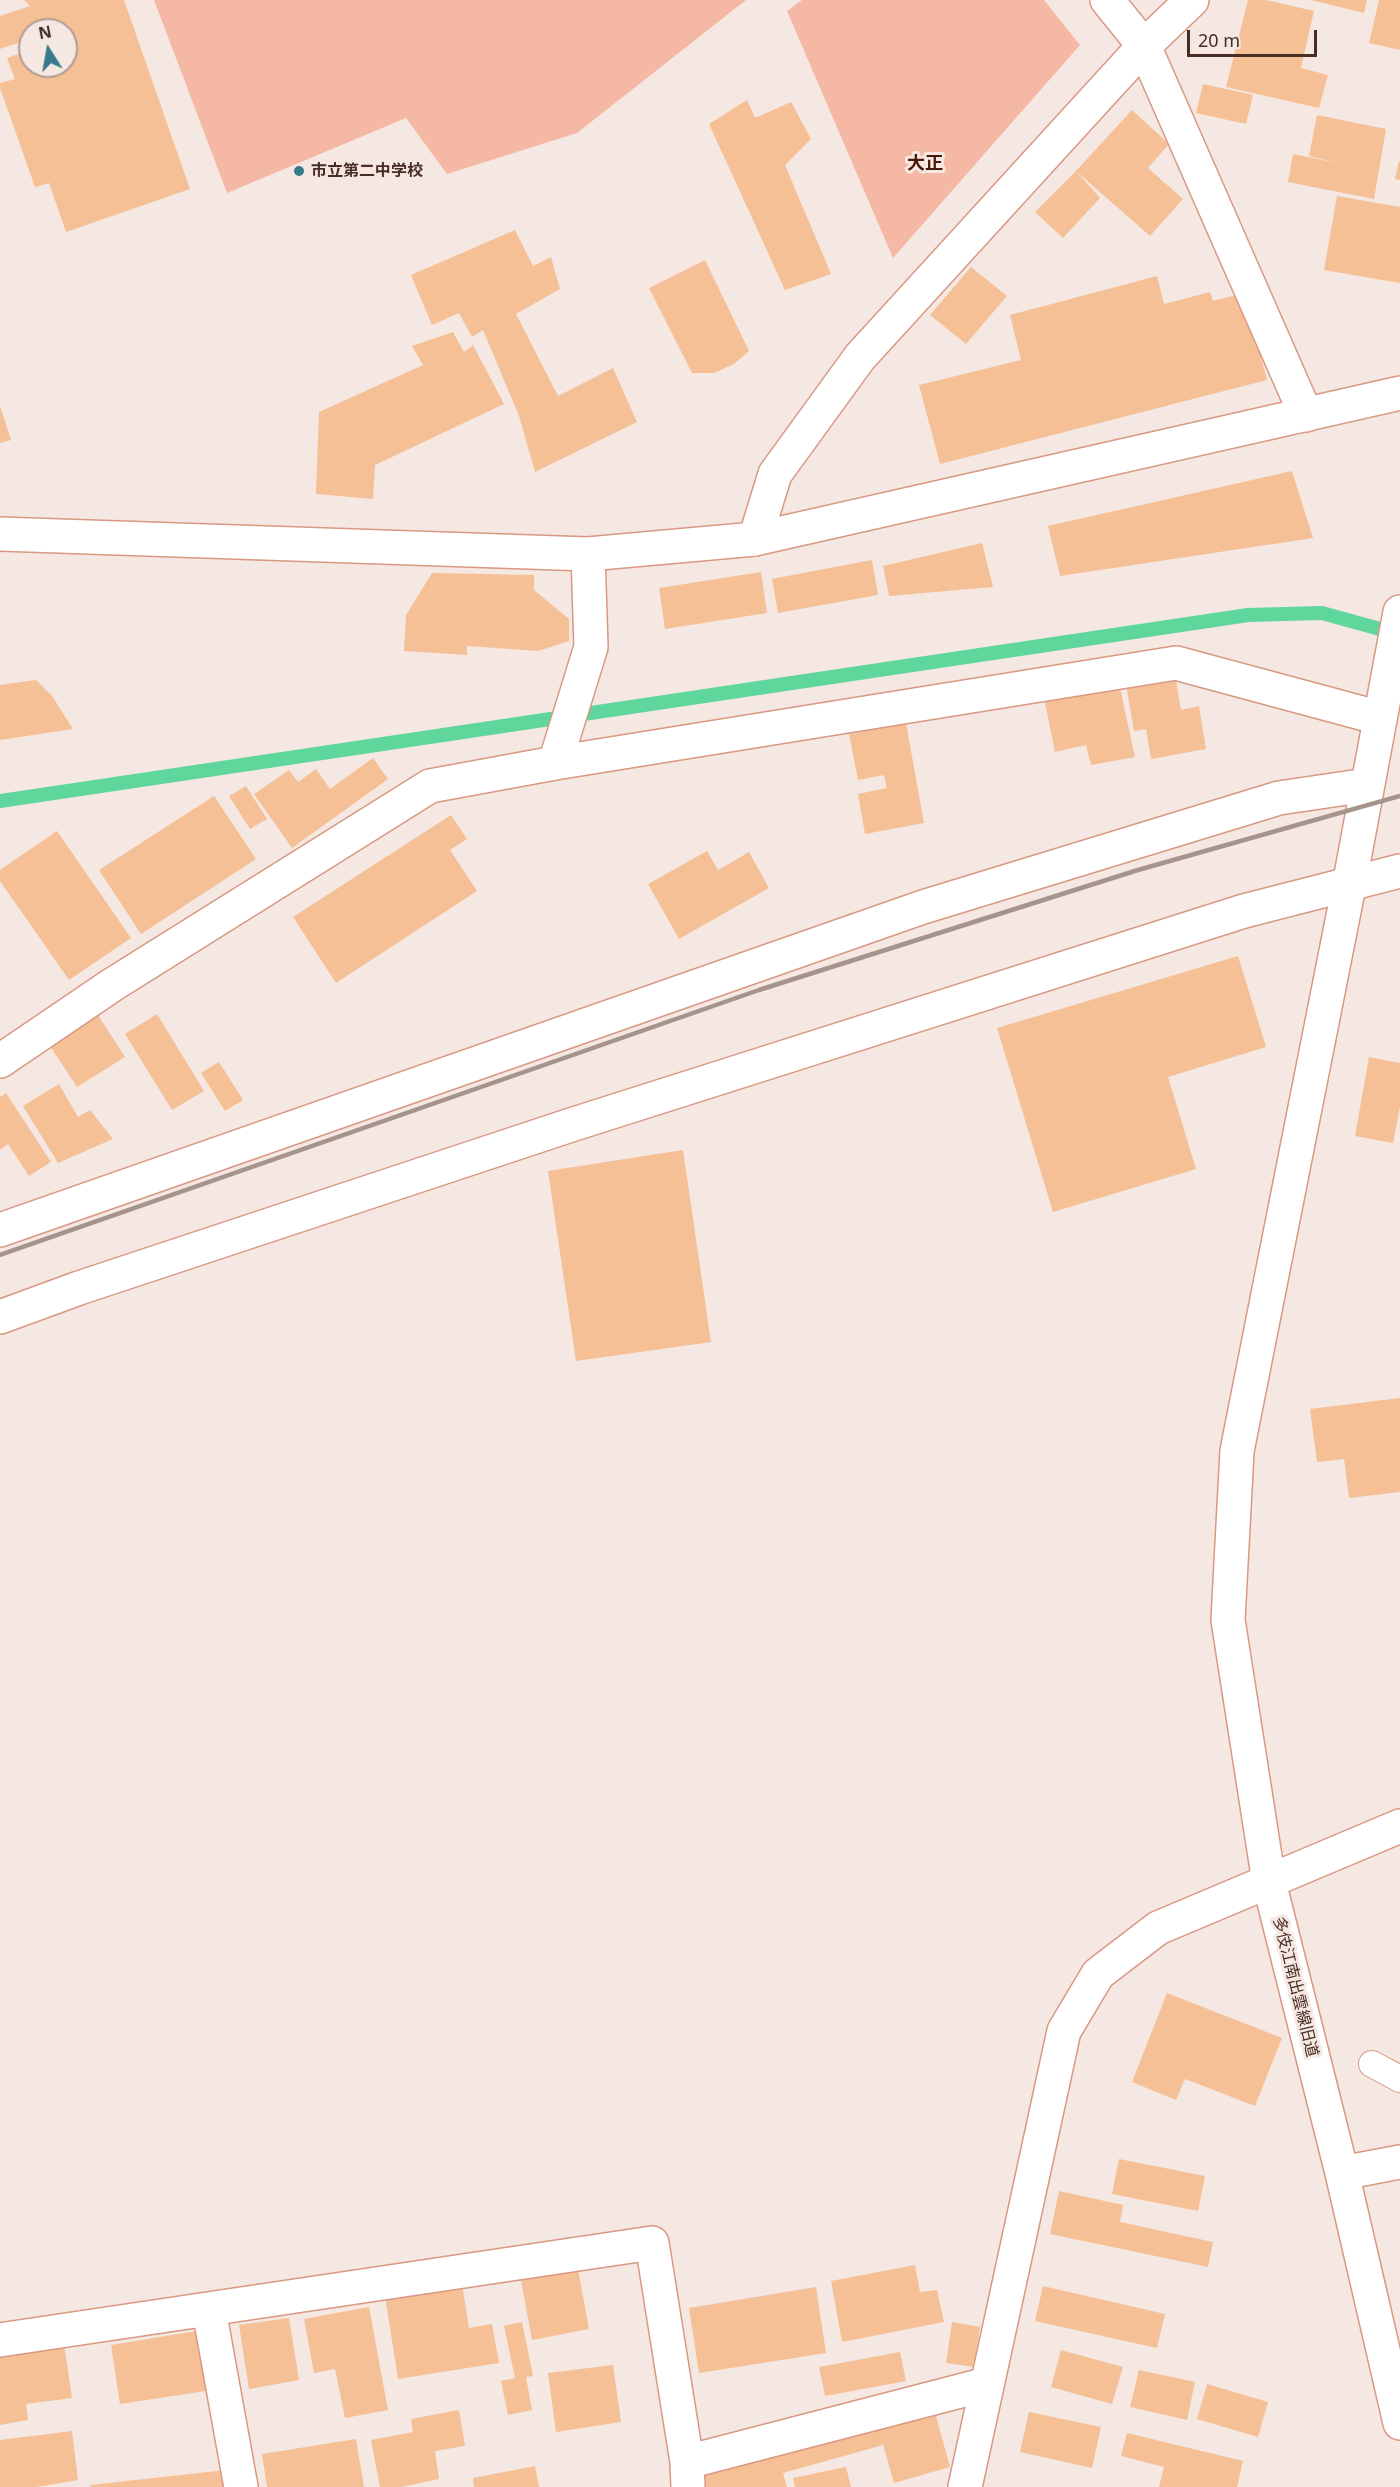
<!DOCTYPE html>
<html>
<head>
<meta charset="utf-8">
<style>
	body { margin:0 }
	#map { position:relative; width:1400px; height:2487px; overflow:hidden; background:#f5e7e2; font-family:"Noto Sans",sans-serif }
	canvas { display:block }
	.north { position:absolute; left:18px; top:18px; width:60px; height:60px; box-sizing:border-box; background:#f5e7e2; border:2px solid #af9d96; border-radius:50%; rotate:349deg; font-size:16px; font-weight:700; line-height:24px; text-align:center; color:#472d24 }
	.north::after { content:''; display:block; margin:auto; width:21px; height:27px; background:#37788b; clip-path:polygon(50% 0,100% 100%,50% 72%,0 100%) }
	.scale { position:absolute; left:1187px; top:30px; width:130px; height:27px; box-sizing:border-box; border:3px solid #472d24; border-top:0; padding-left:8px; font-size:18px; line-height:21px; white-space:nowrap; color:#472d24; -webkit-text-stroke:4px #f5e7e2; paint-order:stroke }
</style>
</head>
<body>
<div id="map">
<canvas width="1400" height="2487"></canvas>
<div class="north">N</div>
<div class="scale">20 m</div>
</div>
<script>
const g = document.querySelector('canvas').getContext('2d');
g.lineJoin = 'round';
function fillPath(path, color) { g.fillStyle = color; g.fill(path, 'evenodd'); }
const shape = rows => new Path2D(rows.map(r => 'M' + r).join(''));
function strokePath(path, color, width, dash) { g.strokeStyle = color; g.lineWidth = width; g.lineCap = dash ? 'butt' : 'round'; g.setLineDash(dash || []); g.stroke(path); }
function label(font, color, halo, rows, align = 'center') {
  g.font = font + ' "Noto Sans","Noto Sans JP",sans-serif'; g.lineWidth = 6; g.setLineDash([]); g.textBaseline = 'middle'; g.strokeStyle = halo; g.fillStyle = color; for (const [text, x, y, turn = 0] of rows) {
    g.save(); g.translate(x, y); g.rotate((+turn || 0) * Math.PI / 180); g.textAlign = isNaN(turn) ? turn : align; if (halo) g.strokeText(text, 0, 0); g.fillText(text, 0, 0); g.restore();
  }
}
fillPath(shape([
	[154,0,746,0,577,133,447,174,406,118,227,193],
	[802,0,1044,0,1080,45,893,258,787,11]
]), '#f5b8a4');
strokePath(shape([
	[0,801,1248,615,1322,613,1398,634]
]), '#5fd69b', 14);
fillPath(shape([
	[24,0,124,0,190,189,66,232,49,183,35,187,0,88,0,83,15,79,7,58,30,50,30,66,66,66,66,30,30,30,30,39,0,49,0,16,30,6],
	[1248,0,1266,0,1314,11,1301,68,1328,75,1319,108,1226,87],
	[1311,0,1367,0,1364,13],
	[1379,0,1400,0,1400,50,1369,43],
	[1203,84,1253,95,1246,124,1196,113],
	[747,100,755,118,791,102,811,139,785,165,831,274,785,290,709,124],
	[1132,110,1169,144,1148,168,1183,199,1150,236,1076,171],
	[1317,115,1386,129,1374,199,1288,182,1293,154,1338,163,1309,156],
	[1399,161,1400,161,1400,180,1395,179],
	[1076,171,1100,198,1063,238,1035,212],
	[1337,196,1400,207,1400,283,1324,270],
	[515,230,533,266,551,257,560,289,516,314,558,396,613,368,637,422,535,472,519,416,483,330,472,337,459,313,432,325,411,275],
	[705,260,749,351,734,364,714,373,692,373,649,288],
	[971,267,1007,296,966,344,930,315],
	[1157,276,1164,304,1210,292,1213,301,1244,293,1267,380,940,464,919,385,1021,360,1010,315],
	[453,332,464,352,473,345,504,404,375,465,373,499,316,494,319,412,423,365,412,346],
	[0,406,11,440,0,443],
	[1292,471,1313,538,1060,576,1048,526],
	[982,543,993,587,889,596,883,566],
	[872,560,878,595,778,613,772,579],
	[761,572,767,613,665,629,659,588],
	[432,573,534,575,534,590,569,619,569,641,538,651,467,646,467,655,404,651,406,615],
	[1175,675,1181,710,1199,706,1206,749,1151,759,1146,729,1134,731,1126,684],
	[36,680,52,696,73,729,0,740,0,685],
	[1119,683,1135,757,1091,765,1086,745,1055,752,1044,698],
	[906,723,924,823,865,834,858,794,887,788,884,775,858,780,849,734],
	[373,758,388,779,292,848,254,794,289,770,298,782,316,769,330,789],
	[246,786,267,819,250,829,229,796],
	[214,796,256,859,141,934,99,870],
	[451,815,467,839,450,850,477,891,336,983,293,917],
	[57,831,131,938,69,980,0,881,0,870],
	[707,851,718,870,749,852,769,888,679,939,648,884],
	[1238,956,1266,1047,1168,1077,1196,1169,1053,1212,997,1028],
	[96,1012,125,1057,77,1087,48,1043],
	[157,1014,204,1091,172,1110,125,1034],
	[1369,1057,1400,1063,1400,1107,1393,1143,1355,1136],
	[219,1062,243,1100,225,1111,201,1073],
	[59,1084,78,1117,90,1110,113,1139,58,1163,23,1106],
	[6,1093,51,1162,29,1176,8,1144,0,1150,0,1097],
	[683,1150,711,1342,576,1361,548,1171],
	[1400,1398,1400,1492,1349,1498,1344,1459,1317,1462,1310,1409],
	[1167,1993,1282,2038,1255,2106,1185,2079,1176,2100,1132,2082],
	[1119,2159,1205,2176,1198,2211,1112,2194],
	[1059,2191,1123,2205,1120,2222,1213,2242,1208,2267,1050,2234],
	[915,2265,920,2292,937,2290,944,2322,842,2342,831,2281],
	[578,2269,589,2329,532,2340,521,2280],
	[462,2284,469,2328,492,2324,499,2363,398,2379,385,2296],
	[1043,2286,1165,2314,1157,2348,1035,2321],
	[816,2287,826,2353,699,2373,689,2308],
	[369,2307,388,2410,345,2418,335,2369,314,2373,304,2319],
	[289,2318,299,2380,249,2389,239,2325],
	[522,2322,533,2376,526,2377,532,2410,508,2415,501,2381,515,2378,504,2326],
	[952,2322,980,2327,974,2367,946,2363],
	[197,2331,206,2391,120,2404,111,2345],
	[64,2344,72,2398,26,2404,28,2420,0,2425,0,2353],
	[1061,2350,1123,2367,1112,2404,1051,2387],
	[900,2352,906,2381,825,2396,819,2367],
	[613,2365,621,2422,556,2432,548,2373],
	[1139,2370,1195,2382,1187,2420,1130,2407],
	[1207,2384,1268,2402,1258,2437,1197,2419],
	[933,2405,950,2467,894,2483,883,2445,783,2473,787,2487,700,2487,695,2469],
	[459,2410,465,2446,435,2451,439,2479,401,2487,380,2487,371,2440,413,2432,411,2419],
	[1029,2412,1101,2427,1092,2468,1020,2452],
	[72,2431,78,2480,37,2487,0,2487,0,2440],
	[1127,2433,1243,2461,1237,2487,1159,2487,1164,2467,1121,2456],
	[356,2439,364,2487,267,2487,262,2454],
	[535,2466,539,2487,474,2487,473,2478],
	[846,2467,851,2487,795,2487,793,2478],
	[226,2470,228,2487,91,2487,90,2485]
]), '#f5c096');
const lane = shape([
	[1372,2064,1400,2079]
]);
const street = shape([
	[1107,0,1144,46,1306,415],
	[755,539,775,474,860,357,1144,46,1192,0],
	[555,763,1176,663,1380,718],
	[0,1061,112,985,430,786,555,763,591,647,588,554],
	[0,1230,923,907,1279,798,1367,785],
	[0,1317,79,1288,574,1124,1244,911,1400,871],
	[209,2310,241,2487],
	[0,2340,652,2243,687,2462,688,2487],
	[687,2462,987,2384]
]);
const secondary = shape([
	[0,534,588,554,755,539,1400,393],
	[1400,612,1349,886,1237,1451,1228,1620,1269,1882,1342,2173,1400,2423],
	[1342,2173,1400,2162],
	[965,2487,1064,2031,1098,1974,1158,1928,1400,1826]
]);
strokePath(lane, '#d99882', 28);
strokePath(street, '#d99882', 36);
strokePath(secondary, '#d99882', 36);
strokePath(lane, '#fff', 26);
strokePath(street, '#fff', 33);
strokePath(secondary, '#fff', 33);
strokePath(shape([
	[0,1255,759,990,1138,870,1400,796]
]), '#a6938c', 4.5);
for (const [x, y, r, color] of [
	[299,171,6,"#37788b"]
]) { const dot = new Path2D(); dot.arc(x, y, r, 0, 2 * Math.PI); g.fillStyle = color; g.fill(dot); strokePath(dot, '#f5e7e2', 2); }
label('bold 16px', '#472d24', '#f5e7e2', [
	["市立第二中学校",311,171]
], 'left');
label('16px', '#472d24', '#f5e7e2', [
	["多伎江南出雲線旧道",1295,1987,76]
]);
label('bold 18px', '#4b1704', '#f5e7e2', [
	["大正",925,164]
]);
</script>
</body>
</html>
